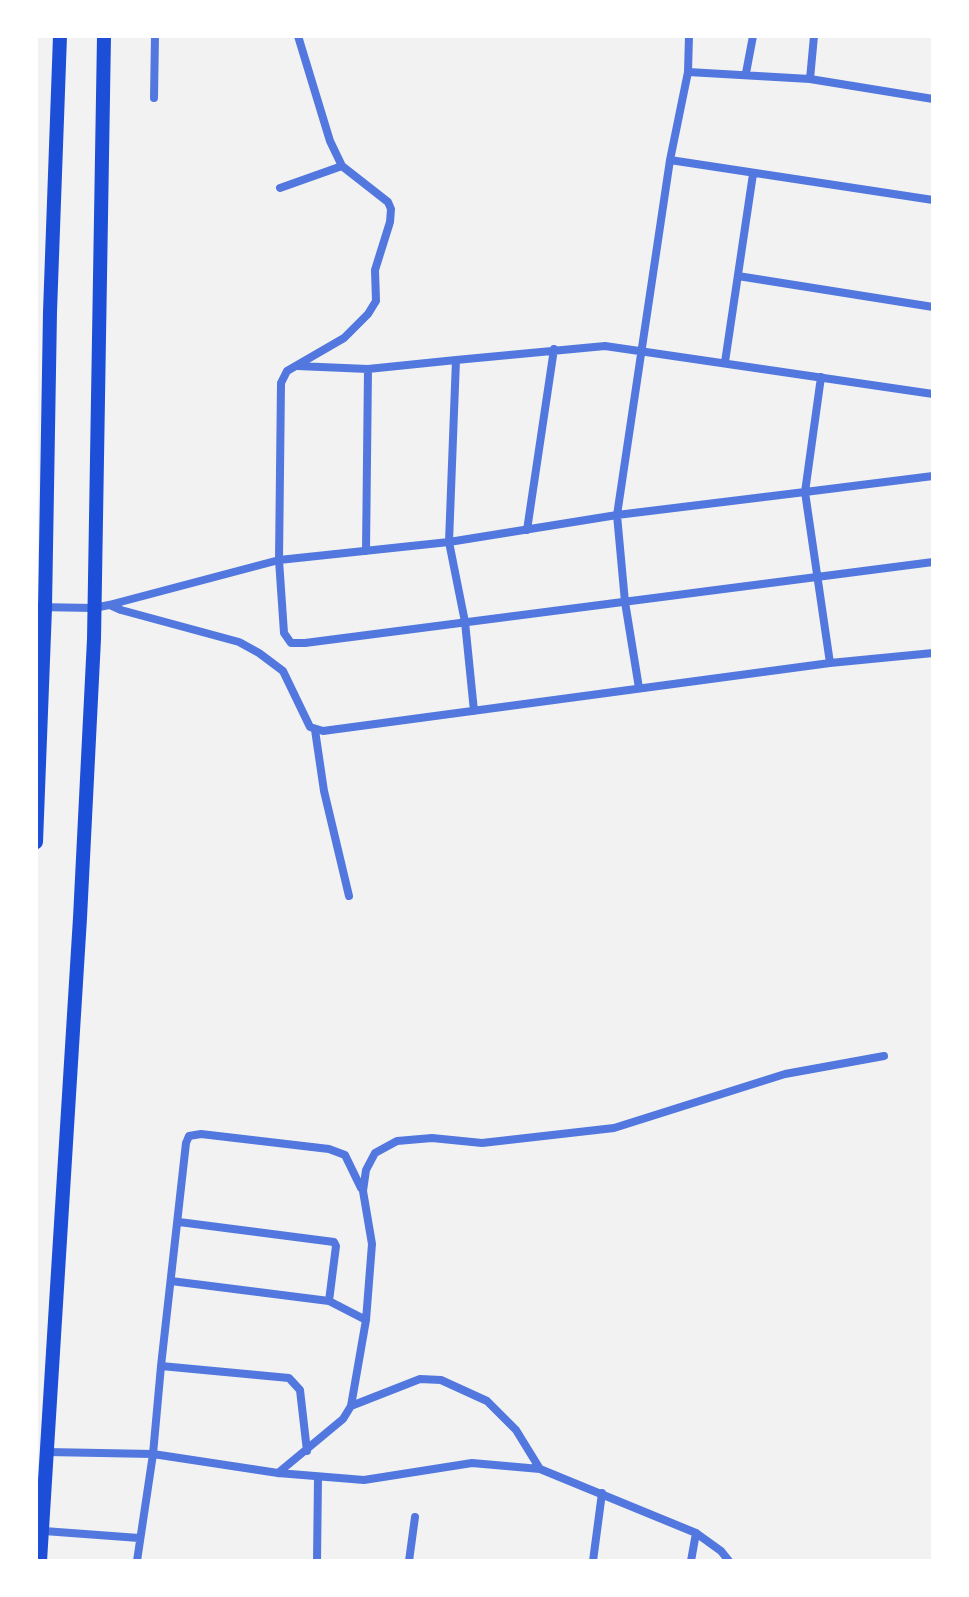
<!DOCTYPE html>
<html>
<head>
<meta charset="utf-8">
<style>
	body { margin:0 }
	#map { position:relative; width:969px; height:1597px; overflow:hidden; background:#f2f2f2; font-family:"Work Sans",sans-serif }
	canvas { display:block }
	.frame { position:absolute; inset:0; border:38px solid #fff; pointer-events:none }
</style>
</head>
<body>
<div id="map">
<canvas width="969" height="1597"></canvas>
<div class="frame"></div>
</div>
<script>
const g = document.querySelector('canvas').getContext('2d');
g.lineJoin = 'round';
const shape = rows => new Path2D(rows.map(r => 'M' + r).join(''));
function strokePath(path, color, width, dash) { g.strokeStyle = color; g.lineWidth = width; g.lineCap = dash ? 'butt' : 'round'; g.setLineDash(dash || []); g.stroke(path); }
strokePath(shape([
	[298,36,330,141,342,166,388,202,391,209,390,222,375,270,376,301,368,314,344,338,287,371,281,383,279,560,284,633,291,643,305,643,933,562],
	[688,72,810,79,933,99],
	[746,73,753,36],
	[810,79,814,36],
	[154,98,155,36],
	[670,160,688,72,689,36],
	[280,188,342,166],
	[738,276,933,307],
	[725,362,753,174],
	[297,366,368,369,456,360],
	[527,530,554,349],
	[366,551,368,369],
	[110,605,121,610,239,642,259,653,283,671,310,727,323,731,830,663,933,653],
	[36,607,94,608,109,605,279,560,449,542,617,515,805,492,821,377],
	[830,663,805,492,933,476],
	[639,688,625,602,617,515,670,160,933,200],
	[474,711,465,622,449,542,456,360,605,346,933,394],
	[315,730,324,791,349,896],
	[179,1222,334,1242,336,1246,329,1301],
	[171,1281,329,1301,366,1320],
	[161,1366,289,1378,300,1390,307,1451],
	[351,1406,420,1379,441,1380,487,1401,516,1430,540,1469],
	[47,1452,153,1454,278,1473,364,1480,472,1463,540,1469,696,1533,721,1551,729,1561],
	[278,1473,343,1419,351,1406,366,1320,372,1244,363,1191,366,1170,375,1153,397,1141,432,1138,482,1143,614,1128,785,1074,884,1056],
	[44,1531,139,1538],
	[137,1561,153,1454,161,1366,186,1143,189,1136,201,1134,329,1149,345,1155,361,1188],
	[317,1561,318,1477],
	[409,1561,415,1517],
	[593,1561,602,1493],
	[691,1561,696,1533]
]), '#5277de', 8);
strokePath(shape([
	[36,842,45,608,50,312,60,36],
	[40,1561,80,918,94,639,104,36]
]), '#1d4ed8', 14);
</script>
</body>
</html>
